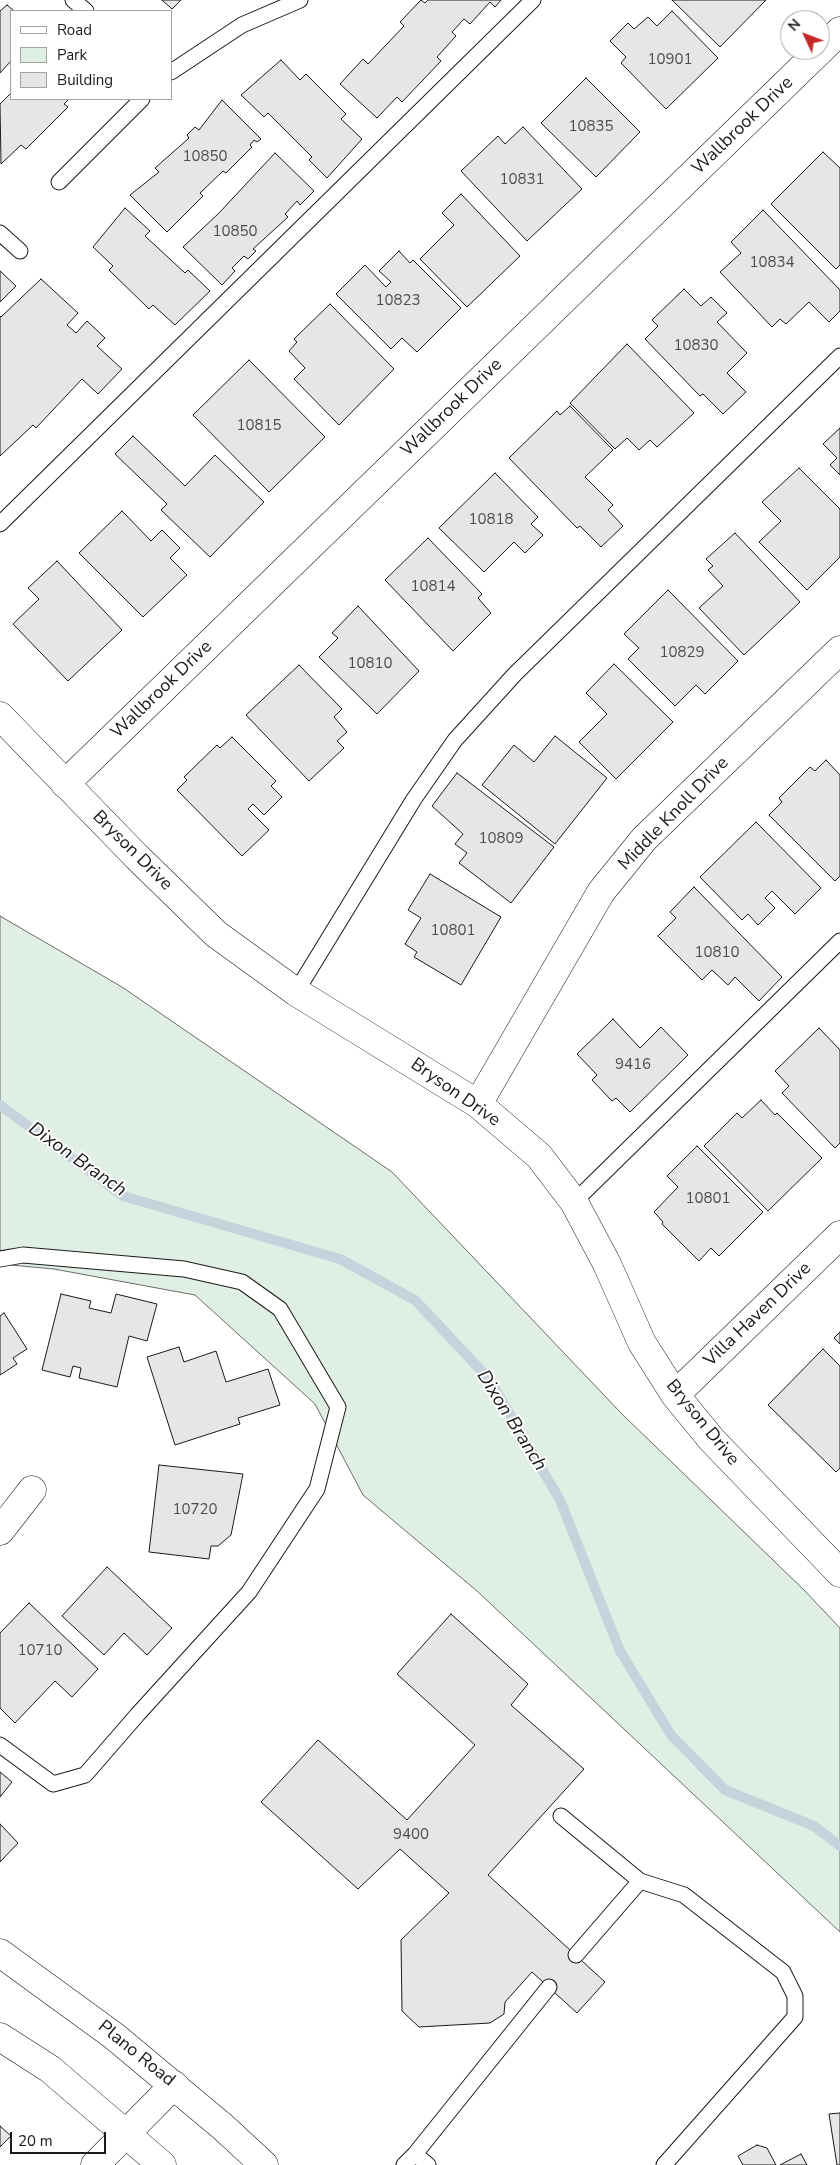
<!DOCTYPE html>
<html>
<head>
<meta charset="utf-8">
<style>
	body { margin:0 }
	#map { position:relative; width:840px; height:2165px; overflow:hidden; background:#fff; font-family:"Nunito Sans",sans-serif }
	canvas { display:block }
	.legend { position:absolute; left:10px; top:10px; width:162px; height:90px; box-sizing:border-box; background:#fff; border:1px solid #a3a3a3; margin:0; padding:6px 9px; list-style:none; font-size:15px; color:#1a1a1a }
	.legend li { display:flex; align-items:center; gap:10px; height:25px }
	.legend b { width:25px; border:1px solid #a3a3a3 }
	.north { position:absolute; left:780px; top:10px; width:50px; height:50px; box-sizing:border-box; background:#fff; border:1px solid #a3a3a3; border-radius:50%; rotate:313deg; font-size:14px; font-weight:700; line-height:20px; text-align:center; color:#1a1a1a }
	.north::after { content:''; display:block; margin:auto; width:18px; height:22px; background:#c62828; clip-path:polygon(50% 0,100% 100%,50% 72%,0 100%) }
	.scale { position:absolute; left:10px; top:2132px; width:96px; height:22px; box-sizing:border-box; border:2px solid #1a1a1a; border-top:0; padding-left:6px; font-size:15px; line-height:18px; white-space:nowrap; color:#1a1a1a; -webkit-text-stroke:4px #fff; paint-order:stroke }
</style>
</head>
<body>
<div id="map">
<canvas width="840" height="2165"></canvas>
<ul class="legend">
<li><b style="height:6px;background:#fff"></b>Road</li>
<li><b style="height:14px;background:#e0efe3"></b>Park</li>
<li><b style="height:14px;background:#e6e6e6"></b>Building</li>
</ul>
<div class="north">N</div>
<div class="scale">20 m</div>
</div>
<script>
const g = document.querySelector('canvas').getContext('2d');
g.lineJoin = 'round';
function fillPath(path, color) { g.fillStyle = color; g.fill(path, 'evenodd'); }
const shape = rows => new Path2D(rows.map(r => 'M' + r).join(''));
function strokePath(path, color, width, dash) { g.strokeStyle = color; g.lineWidth = width; g.lineCap = dash ? 'butt' : 'round'; g.setLineDash(dash || []); g.stroke(path); }
function label(font, color, halo, rows, align = 'center') {
  g.font = font + ' "Nunito Sans",sans-serif'; g.lineWidth = 4; g.setLineDash([]); g.textBaseline = 'middle'; g.strokeStyle = halo; g.fillStyle = color; for (const [text, x, y, turn = 0] of rows) {
    g.save(); g.translate(x, y); g.rotate((+turn || 0) * Math.PI / 180); g.textAlign = isNaN(turn) ? turn : align; if (halo) g.strokeText(text, 0, 0); g.fillText(text, 0, 0); g.restore();
  }
}
const green = shape([
	[0,916,122,987,392,1172,622,1414,804,1590,840,1628,840,1932,477,1591,363,1495,315,1404,195,1295,54,1269,0,1264,0,916]
]);
fillPath(green, '#e0efe3');
strokePath(green, '#6a6a6a', 1);
strokePath(shape([
	[0,1105,123,1196,340,1259,415,1300,490,1380,560,1500,620,1651,671,1735,725,1790,814,1826,840,1846]
]), '#c6d2dc', 10);
const building = shape([
	[162,0,181,0,172,9,162,0],
	[421,0,425,3,428,0,501,0,495,7,490,2,470,24,464,19,452,32,456,36,437,57,441,61,402,102,397,97,377,118,340,84,363,59,368,64,404,26,400,22,421,0],
	[672,0,766,0,720,47,672,0],
	[7,5,14,11,11,11,11,61,0,73,0,11,7,5],
	[672,11,718,58,666,109,621,63,626,57,610,41,628,23,634,29,648,17,657,26,672,11],
	[281,60,300,80,306,74,346,114,341,119,362,139,327,178,309,160,312,157,268,113,264,117,241,95,281,60],
	[586,78,640,132,596,177,541,123,586,78],
	[11,93,11,99,69,99,64,104,68,107,26,149,21,145,1,164,0,104,11,93],
	[222,100,261,139,257,142,254,140,250,145,252,147,226,173,223,171,200,193,203,196,167,232,130,195,159,172,155,168,189,138,187,135,195,127,199,130,222,100],
	[523,127,582,189,527,241,461,171,498,136,505,144,523,127],
	[823,152,840,168,840,265,836,269,771,204,823,152],
	[275,153,314,191,300,205,297,201,285,214,288,217,253,249,256,251,248,259,244,256,232,268,235,271,222,285,183,247,219,213,275,153],
	[461,194,520,256,467,307,420,259,454,225,442,213,461,194],
	[125,208,150,231,145,236,185,273,188,270,210,291,175,325,153,305,149,309,109,270,113,266,93,247,125,208],
	[763,210,840,290,840,311,829,322,809,302,786,324,780,319,772,327,720,272,741,253,731,242,763,210],
	[399,251,410,263,413,260,461,308,417,352,402,338,391,349,336,294,365,265,386,287,391,282,379,271,399,251],
	[0,271,16,286,0,302,0,271],
	[41,279,78,313,67,325,76,333,87,321,105,338,97,346,122,369,98,394,82,379,36,428,33,425,0,456,0,316,1,317,41,279],
	[684,289,701,306,711,297,727,313,717,322,747,353,727,373,746,392,723,414,703,394,700,396,645,339,658,326,652,320,684,289],
	[330,304,394,369,339,425,294,379,305,368,289,351,297,342,294,339,330,304],
	[627,344,694,413,657,447,650,440,639,450,627,438,615,449,570,403,627,344],
	[249,360,325,437,269,492,193,415,249,360],
	[570,406,613,450,585,477,613,505,608,510,623,526,601,547,580,526,577,528,509,458,557,411,560,415,570,406],
	[840,428,840,475,830,465,837,458,823,444,840,428],
	[133,436,185,486,215,455,264,502,210,557,161,510,167,504,115,454,133,436],
	[799,468,840,509,840,557,807,590,759,542,781,521,762,502,799,468],
	[495,473,538,517,531,524,543,535,525,553,514,542,484,572,439,528,495,473],
	[122,511,151,541,162,530,180,548,170,558,187,575,143,617,79,553,122,511],
	[735,533,800,602,744,655,699,608,723,586,708,570,713,566,706,559,735,533],
	[428,538,482,594,478,598,491,613,453,651,385,580,428,538],
	[57,561,122,630,68,681,13,624,39,599,28,588,57,561],
	[668,590,738,661,705,694,696,685,675,706,628,659,639,648,624,634,668,590],
	[358,606,419,671,377,714,319,657,338,638,332,633,358,606],
	[614,664,673,722,616,779,579,742,607,714,586,693,614,664],
	[299,665,342,709,334,717,347,732,337,741,344,748,309,781,246,715,299,665],
	[555,736,607,778,555,844,482,785,514,745,534,762,555,736],
	[232,737,276,781,271,786,282,797,264,815,253,804,248,809,269,830,242,856,177,790,187,780,184,777,217,745,220,748,232,737],
	[826,760,840,775,840,876,835,881,769,815,782,802,779,798,810,767,815,771,826,760],
	[457,773,554,847,511,903,459,863,467,853,455,844,463,834,432,806,457,773],
	[756,822,821,888,795,914,772,891,765,898,775,908,758,925,748,914,742,920,700,877,756,822],
	[430,874,501,917,461,985,414,957,417,952,405,944,421,918,408,910,430,874],
	[694,887,782,977,759,1001,735,977,728,985,712,970,702,980,658,936,676,918,670,912,694,887],
	[613,1019,640,1048,661,1027,688,1055,630,1112,616,1098,612,1101,592,1080,597,1075,577,1054,613,1019],
	[819,1028,840,1050,840,1143,835,1148,782,1093,789,1086,775,1071,819,1028],
	[761,1100,775,1115,777,1113,822,1158,768,1211,704,1146,737,1113,742,1118,761,1100],
	[697,1146,763,1212,719,1256,711,1248,699,1261,662,1224,663,1222,654,1212,678,1187,667,1176,697,1146],
	[61,1294,91,1301,89,1308,111,1313,116,1294,157,1304,147,1341,129,1336,117,1387,79,1378,81,1368,73,1366,70,1377,42,1370,61,1294],
	[4,1313,27,1349,13,1358,17,1364,0,1375,0,1316,4,1313],
	[840,1332,840,1344,834,1338,840,1332],
	[179,1347,184,1362,216,1351,226,1382,268,1369,280,1405,238,1418,240,1424,175,1445,147,1357,179,1347],
	[823,1349,840,1366,840,1468,836,1472,768,1405,823,1349],
	[159,1465,243,1474,231,1535,218,1546,211,1546,209,1559,149,1552,159,1465],
	[107,1567,172,1628,147,1655,124,1633,104,1655,62,1616,107,1567],
	[29,1603,98,1669,72,1697,55,1681,15,1723,0,1708,0,1633,29,1603],
	[451,1614,528,1684,511,1705,584,1769,488,1875,605,1982,577,2013,532,1972,505,2002,504,2014,490,2023,419,2027,402,2011,401,1940,449,1893,400,1849,358,1889,261,1802,318,1740,407,1820,475,1745,397,1674,451,1614],
	[0,1772,12,1782,0,1797,0,1772],
	[0,1824,18,1843,0,1862,0,1824],
	[840,2113,840,2165,837,2165,829,2114,840,2113],
	[0,2126,11,2136,0,2147,0,2126],
	[757,2145,767,2148,776,2165,743,2165,738,2156,757,2145],
	[801,2154,807,2165,780,2165,801,2154]
]);
fillPath(building, '#e6e6e6');
strokePath(building, '#1a1a1a', 1);
const lane = shape([
	[73,0,86,11],
	[171,72,242,25,300,0],
	[59,182,142,99],
	[0,233,20,251],
	[0,524,533,0],
	[296,992,414,799,455,740,515,674,840,356],
	[574,1202,840,941],
	[0,1259,23,1255,184,1269,242,1282,280,1309,338,1407,317,1489,249,1592,138,1714,85,1775,53,1784,0,1745],
	[561,1816,640,1881],
	[576,1955,640,1881,684,1895,783,1972,795,1996,795,2017,664,2165],
	[415,2154,428,2165],
	[404,2165,415,2154,549,1987]
]);
const street = shape([
	[0,716,137,857,216,934,296,992,478,1104,539,1156,574,1202,607,1264,642,1343,675,1395,712,1440,840,1573],
	[65,784,840,31],
	[478,1104,601,892,644,839,840,650],
	[675,1395,840,1235],
	[0,1531,32,1490],
	[95,2165,174,2085]
]);
const secondary = shape([
	[0,1953,114,2036,223,2127,264,2165],
	[0,2037,50,2069,162,2165]
]);
strokePath(lane, '#1a1a1a', 17);
strokePath(street, '#1a1a1a', 29);
strokePath(secondary, '#1a1a1a', 29);
strokePath(lane, '#fff', 15);
strokePath(street, '#fff', 28);
strokePath(secondary, '#fff', 28);
label('15px', '#4d4d4d', null, [
	["10901",670,60],
	["10835",591,127],
	["10850",205,157],
	["10831",522,180],
	["10850",235,232],
	["10834",772,263],
	["10823",398,301],
	["10830",696,346],
	["10815",259,426],
	["10818",491,520],
	["10814",433,587],
	["10829",682,653],
	["10810",370,664],
	["10809",501,839],
	["10801",453,931],
	["10810",717,953],
	["9416",633,1065],
	["10801",708,1199],
	["10720",195,1510],
	["10710",40,1651],
	["9400",411,1835]
]);
label('18px', '#1a1a1a', '#fff', [
	["Wallbrook Drive",743,126,-44],
	["Wallbrook Drive",452,408,-44],
	["Wallbrook Drive",162,690,-44],
	["Middle Knoll Drive",674,814,-46],
	["Bryson Drive",132,851,45],
	["Bryson Drive",455,1093,35],
	["Villa Haven Drive",758,1315,-44],
	["Bryson Drive",702,1423,51],
	["Plano Road",136,2054,39]
]);
label('italic 19px', '#1a1a1a', '#fff', [
	["Dixon Branch",77,1160,35],
	["Dixon Branch",511,1421,58]
]);
</script>
</body>
</html>
